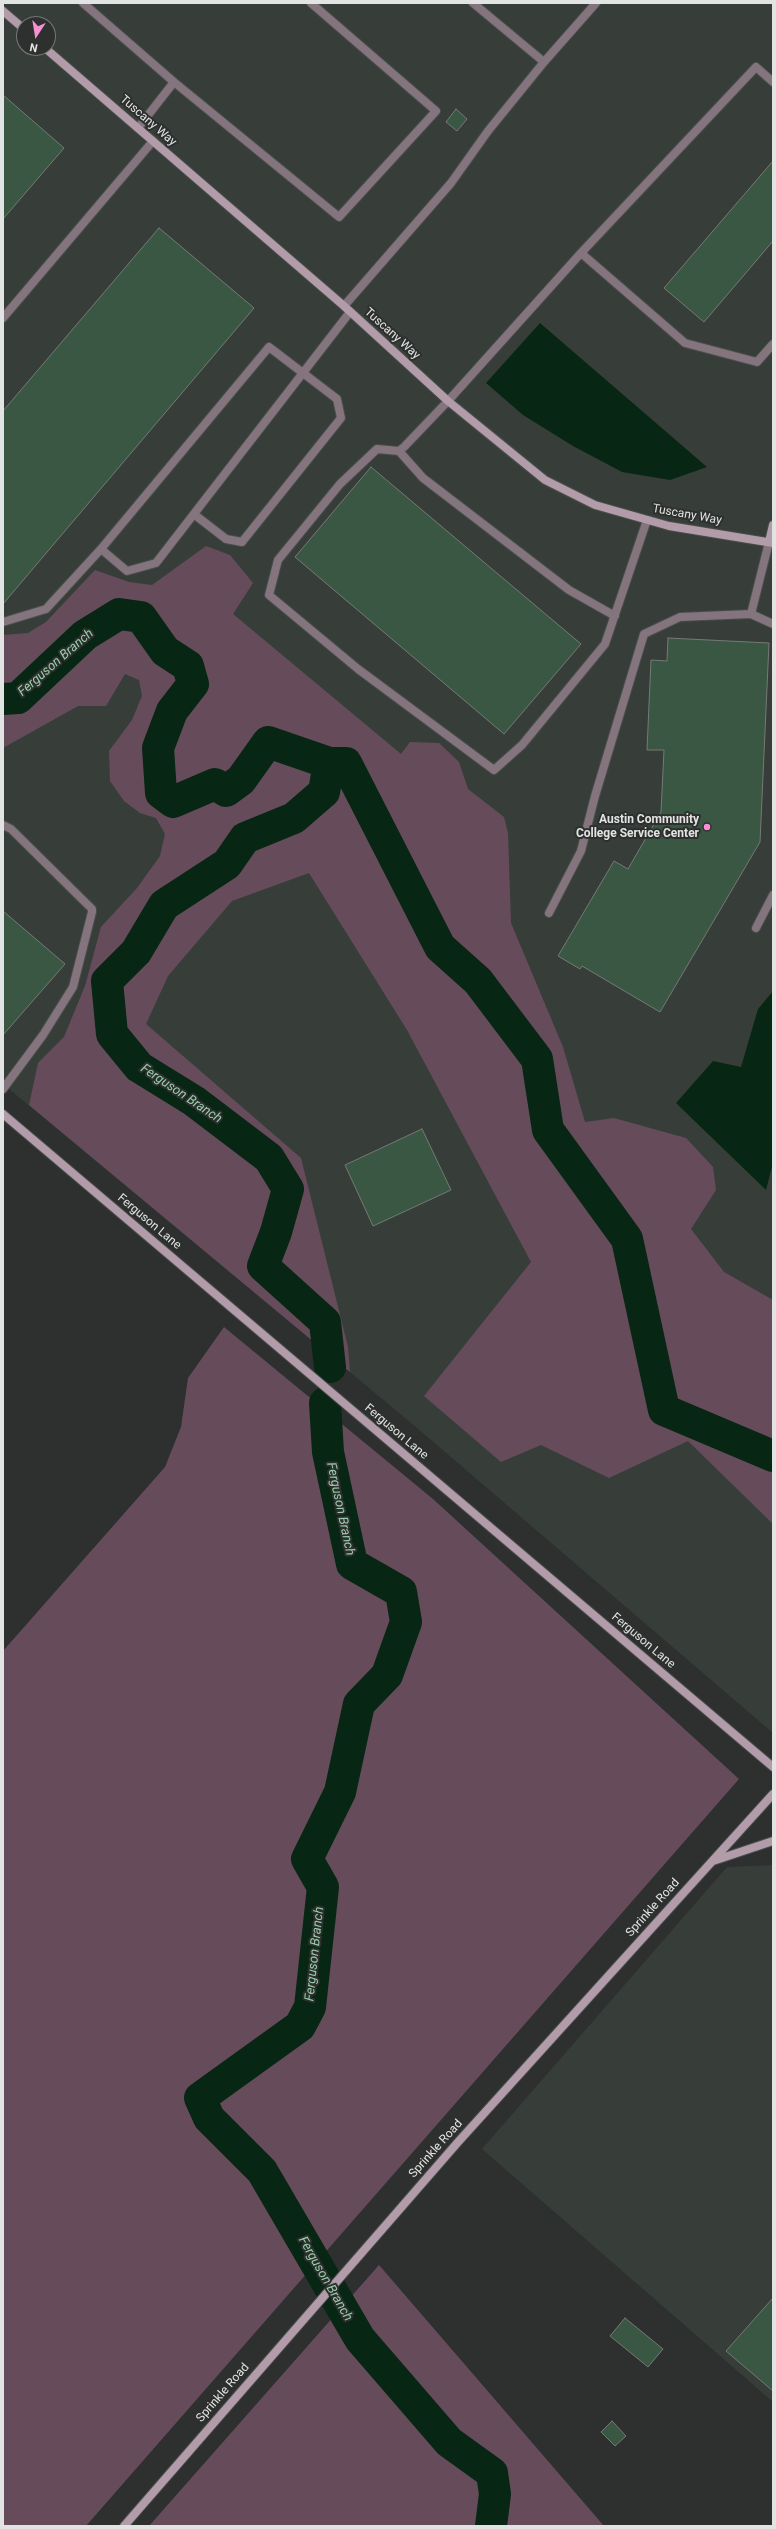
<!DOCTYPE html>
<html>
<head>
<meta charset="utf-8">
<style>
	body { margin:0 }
	#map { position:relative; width:776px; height:2529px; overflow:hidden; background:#2d302e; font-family:Roboto,sans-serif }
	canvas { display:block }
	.frame { position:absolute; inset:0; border:4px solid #e2e4e3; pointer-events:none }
	.north { position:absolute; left:16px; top:16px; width:40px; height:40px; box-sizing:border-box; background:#2d302e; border:1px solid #757876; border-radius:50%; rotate:192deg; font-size:11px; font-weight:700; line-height:16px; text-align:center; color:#e2e4e3 }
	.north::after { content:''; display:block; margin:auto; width:14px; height:18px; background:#f690d0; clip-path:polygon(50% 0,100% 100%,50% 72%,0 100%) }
</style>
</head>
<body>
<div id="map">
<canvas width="776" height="2529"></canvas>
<div class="frame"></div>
<div class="north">N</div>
</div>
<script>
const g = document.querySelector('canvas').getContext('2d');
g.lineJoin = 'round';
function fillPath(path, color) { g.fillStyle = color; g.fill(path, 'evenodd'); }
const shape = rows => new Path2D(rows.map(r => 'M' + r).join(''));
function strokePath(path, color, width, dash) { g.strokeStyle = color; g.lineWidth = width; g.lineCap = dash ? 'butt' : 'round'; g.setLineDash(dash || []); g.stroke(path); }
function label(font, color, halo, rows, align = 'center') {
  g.font = font + ' Roboto,sans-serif'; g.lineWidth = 4; g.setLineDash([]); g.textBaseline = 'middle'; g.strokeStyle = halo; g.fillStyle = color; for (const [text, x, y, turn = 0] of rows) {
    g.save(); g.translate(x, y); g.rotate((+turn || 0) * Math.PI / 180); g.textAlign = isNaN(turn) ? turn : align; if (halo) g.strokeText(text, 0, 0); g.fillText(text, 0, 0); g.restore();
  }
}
fillPath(shape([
	[3,3,773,3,773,1733,410,1422,3,1084],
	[24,24,48,24,48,48,24,48],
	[773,1865,773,2402,482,2149,727,1867]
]), '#373e39');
fillPath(shape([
	[206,546,230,555,253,583,233,614,401,754,410,742,439,743,459,762,468,789,504,817,508,833,511,923,563,1047,585,1122,614,1118,686,1138,713,1167,716,1190,691,1229,724,1272,773,1300,773,1524,688,1441,609,1478,541,1445,501,1462,424,1396,531,1262,407,1030,309,873,232,901,168,976,146,1024,301,1158,348,1347,350,1372,29,1105,38,1063,64,1037,85,986,101,927,137,888,160,856,165,834,156,818,140,813,124,801,110,781,109,751,132,720,142,696,139,680,125,674,106,706,78,706,3,748,3,635,28,633,46,622,95,570,129,582,152,585],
	[224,1327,433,1499,739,1779,86,2526,3,2526,3,1651,165,1467,181,1427,188,1378],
	[379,2265,604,2526,149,2526]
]), '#664c5b');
fillPath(shape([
	[540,323,707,467,670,480,622,472,573,446,523,415,486,383],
	[773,991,773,1163,766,1190,676,1103,713,1061,741,1067,758,1009]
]), '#082614');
strokePath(shape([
	[3,699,18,698,85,635,119,614,141,617,165,651,188,666,193,684,172,711,158,748,161,793,173,802,215,784,226,791,241,780,268,742,329,763,346,763,440,947,478,981,537,1059,548,1130,627,1239,664,1410,773,1456],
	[329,763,324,792,294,818,245,838,227,864,164,905,136,952,107,981,112,1034,139,1067,194,1101,269,1158,288,1189,276,1232,263,1266,325,1322,330,1367],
	[325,1403,328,1452,352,1564,401,1592,406,1622,387,1675,359,1704,340,1792,307,1859,323,1887,310,2007,300,2026,200,2098,209,2118,262,2171,360,2339,449,2442,492,2473,495,2494,491,2526]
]), '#082614', 32);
const building = shape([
	[3,95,64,148,3,219,3,95],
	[456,109,467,119,457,131,446,122,456,109],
	[773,161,773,241,704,322,664,288,773,161],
	[159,228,254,308,3,604,3,411,159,228],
	[371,467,581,644,504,734,295,557,371,467],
	[668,638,769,643,760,842,660,1012,582,966,580,969,558,956,614,861,628,869,661,812,664,750,647,750,651,660,667,661,668,638],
	[3,911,65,964,3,1035,3,911],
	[422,1129,451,1190,373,1226,345,1165,422,1129],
	[773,2298,773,2391,726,2351,773,2298],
	[625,2318,663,2349,648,2367,610,2336,625,2318],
	[612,2421,626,2436,615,2446,601,2432,612,2421]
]);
fillPath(building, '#3a5743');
strokePath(building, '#767977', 1);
const lane = shape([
	[83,3,174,82,138,128],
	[544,62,596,3],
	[174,82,339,217,436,111,311,3],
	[581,253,685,343,757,362,773,344],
	[344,306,451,183,488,131,544,62,473,3],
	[3,318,153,141],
	[399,451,423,478,569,590,615,616],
	[647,520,605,644,522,745,494,770,358,669,269,595,278,560,340,484,377,449,399,451,404,447,448,401,581,253,756,67,773,82],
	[769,542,751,614,773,624],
	[101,549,269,347,337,399,341,418,242,542,226,539,195,515],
	[3,622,46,609,101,549,127,571,156,563,350,312],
	[3,825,11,829,92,909,92,912,73,987,43,1035,3,1089],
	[549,913,581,851,595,796,644,634,680,617,751,614],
	[756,928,773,895]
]);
const secondary = shape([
	[3,11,24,29],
	[45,48,344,306,448,401,545,480,595,505,669,526,773,543],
	[769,542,773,525],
	[3,1114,773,1767],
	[713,1861,773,1841],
	[124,2526,458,2142,773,1794]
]);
strokePath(lane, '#4a4d4b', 10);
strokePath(secondary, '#4a4d4b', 10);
strokePath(lane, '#83747d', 8);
strokePath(secondary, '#b39ca9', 8);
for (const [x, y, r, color] of [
	[707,827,4,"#f690d0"]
]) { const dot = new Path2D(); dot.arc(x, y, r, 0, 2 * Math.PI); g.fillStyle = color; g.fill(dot); strokePath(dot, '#2d302e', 1.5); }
label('12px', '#e2e4e3', '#2d302e', [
	["Tuscany Way",148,121,41],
	["Tuscany Way",392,334,42],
	["Tuscany Way",687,515,10],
	["Ferguson Lane",149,1222,40],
	["Ferguson Lane",396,1432,40],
	["Ferguson Lane",643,1641,40],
	["Sprinkle Road",653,1908,-48],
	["Sprinkle Road",436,2149,-48],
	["Sprinkle Road",223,2393,-49]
]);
label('bold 12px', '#e2e4e3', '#2d302e', [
	["Austin Community",699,820],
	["College Service Center",699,834]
], 'right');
label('italic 13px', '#98cfa8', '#2d302e', [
	["Ferguson Branch",56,663,-41],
	["Ferguson Branch",181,1094,34],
	["Ferguson Branch",340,1509,78],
	["Ferguson Branch",315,1954,-84],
	["Ferguson Branch",325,2279,60]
]);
</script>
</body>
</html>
